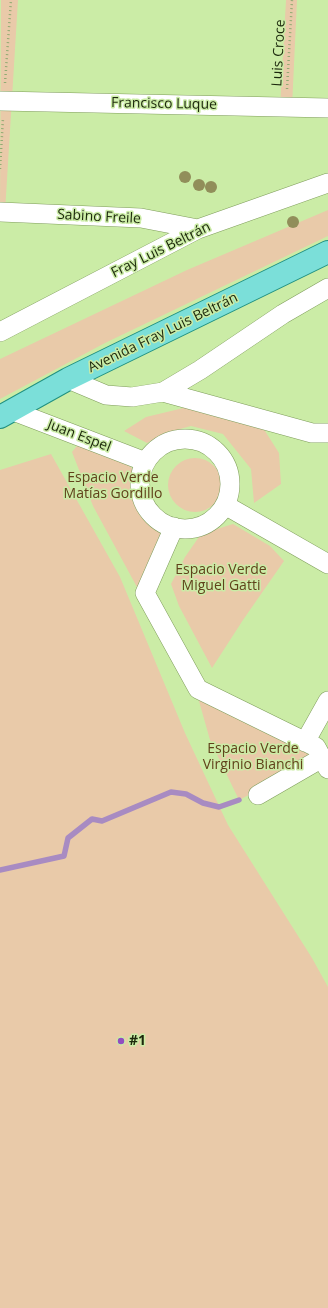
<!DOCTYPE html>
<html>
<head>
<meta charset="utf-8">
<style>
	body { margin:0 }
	canvas { display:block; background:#cbeca6 }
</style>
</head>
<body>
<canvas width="328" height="1308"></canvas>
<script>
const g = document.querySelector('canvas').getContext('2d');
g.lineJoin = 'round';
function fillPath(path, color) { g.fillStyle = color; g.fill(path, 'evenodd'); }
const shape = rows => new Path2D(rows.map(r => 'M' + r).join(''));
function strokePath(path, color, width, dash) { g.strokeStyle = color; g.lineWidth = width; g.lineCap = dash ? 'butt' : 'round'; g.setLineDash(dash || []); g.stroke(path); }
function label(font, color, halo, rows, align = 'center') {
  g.font = font + ' "Open Sans",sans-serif'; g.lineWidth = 3; g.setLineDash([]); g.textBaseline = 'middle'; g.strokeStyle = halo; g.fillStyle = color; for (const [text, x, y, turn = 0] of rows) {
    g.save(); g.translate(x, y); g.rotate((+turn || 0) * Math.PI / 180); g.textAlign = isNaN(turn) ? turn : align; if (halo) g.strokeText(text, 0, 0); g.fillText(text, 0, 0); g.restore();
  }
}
fillPath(shape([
	[1,0,18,0,5,212,0,212],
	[286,0,297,0,292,107,280,107],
	[328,210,328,236,105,343,0,399,0,359,187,270],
	[200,404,253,412,279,453,281,484,254,503,251,469,223,434,191,426,169,432,147,443,124,431,146,417],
	[84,437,121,458,137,473,141,501,167,537,138,589,93,506,72,452],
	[51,454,120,577,185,733,228,825,312,958,328,987,328,1308,0,1308,0,470],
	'168 485a27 27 0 1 1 54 0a27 27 0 1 1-54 0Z',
	[233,524,270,546,284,561,243,620,212,668,179,606,171,584,185,557,201,534],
	[197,694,322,758,239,800,210,740]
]), '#e9caa9');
strokePath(shape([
	[0,870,64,856,68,838,92,819,102,821,171,792,186,794,203,803,219,807,239,800]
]), '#a88bc2', 5.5);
const street = shape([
	[0,101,328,108],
	[0,212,141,218,198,229],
	[0,332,198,229,328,183],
	[68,379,106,395,132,397,163,392,312,433,328,433],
	[163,392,200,370,283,314,328,288],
	[13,411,146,462],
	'140 484a45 45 0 1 1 90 0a45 45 0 1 1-90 0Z',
	[225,505,328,564],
	[174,527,145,593,198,689,316,747,328,769],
	[305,742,328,701],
	[258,795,322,758]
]);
const primary = shape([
	[0,417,68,379,328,252]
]);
strokePath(street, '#7f9d5b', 20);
strokePath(primary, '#219181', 24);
strokePath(shape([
	[5,83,11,0],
	[287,89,292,0],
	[0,169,3,118]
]), '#91ab73', 2.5, [1, 3]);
strokePath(street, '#fff', 19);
strokePath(primary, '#7bdfd9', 22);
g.fillStyle = '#918e5a';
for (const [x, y] of [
	[185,177],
	[199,185],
	[211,187],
	[293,222]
]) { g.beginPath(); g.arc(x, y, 6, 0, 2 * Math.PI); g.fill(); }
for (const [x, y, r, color] of [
	[121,1041,4,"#914dc1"]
]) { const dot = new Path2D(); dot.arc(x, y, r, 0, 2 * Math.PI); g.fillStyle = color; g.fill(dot); strokePath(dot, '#cbeca6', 1.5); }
label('14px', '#1c280c', '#cbeca6', [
	["Luis Croce",279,53,-87],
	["Francisco Luque",164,104,1],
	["Sabino Freile",99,217,3],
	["Fray Luis Beltrán",161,250,-26],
	["Avenida Fray Luis Beltrán",163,333,-26],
	["Juan Espel",79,436,21]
]);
label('14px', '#61421b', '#cbeca6', [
	["Espacio Verde",113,478],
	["Matías Gordillo",113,494],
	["Espacio Verde",221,570],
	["Miguel Gatti",221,586],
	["Espacio Verde",253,749],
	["Virginio Bianchi",253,765]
]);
label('bold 14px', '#1c280c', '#cbeca6', [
	["#1",129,1041]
], 'left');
</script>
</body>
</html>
